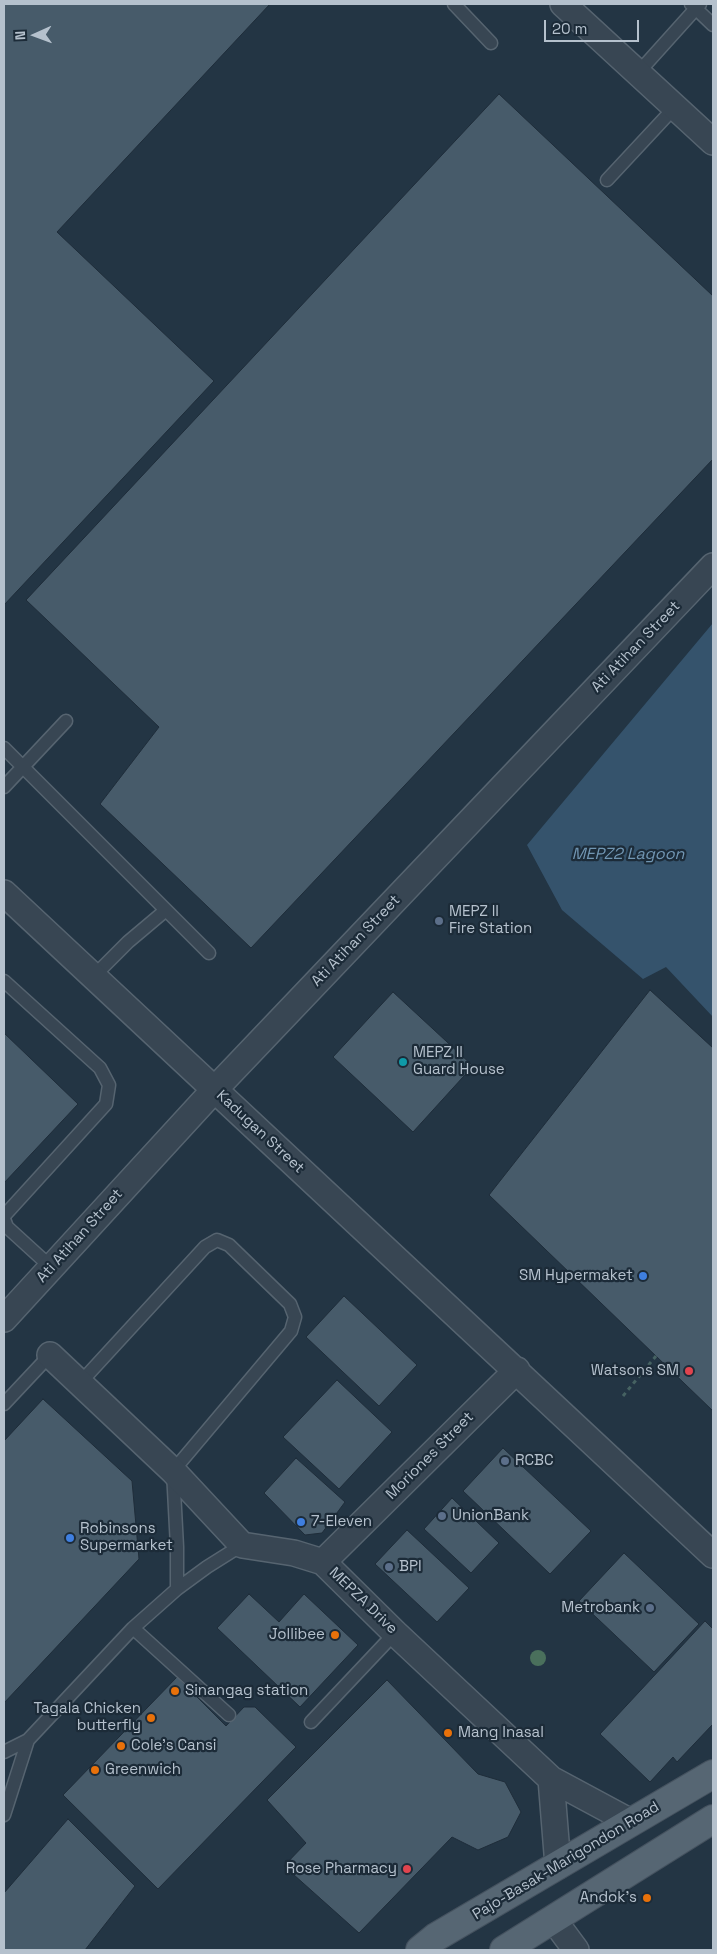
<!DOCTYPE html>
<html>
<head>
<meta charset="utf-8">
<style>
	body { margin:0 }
	#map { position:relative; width:717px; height:1954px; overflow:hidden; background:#233544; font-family:"Space Grotesk",sans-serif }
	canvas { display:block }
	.frame { position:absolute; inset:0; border:5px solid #b5c1cd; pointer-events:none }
	.north { position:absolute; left:10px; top:10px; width:50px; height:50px; -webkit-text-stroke:4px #1c2b38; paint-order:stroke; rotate:268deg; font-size:14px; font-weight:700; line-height:20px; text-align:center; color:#b5c1cd }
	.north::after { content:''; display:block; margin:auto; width:18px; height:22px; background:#b5c1cd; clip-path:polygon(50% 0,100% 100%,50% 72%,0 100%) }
	.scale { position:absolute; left:544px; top:20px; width:95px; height:22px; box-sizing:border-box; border:2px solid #b5c1cd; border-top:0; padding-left:6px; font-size:15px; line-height:18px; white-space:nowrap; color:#b5c1cd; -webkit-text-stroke:4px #1c2b38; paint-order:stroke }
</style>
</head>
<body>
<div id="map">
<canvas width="717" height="1954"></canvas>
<div class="frame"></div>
<div class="north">N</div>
<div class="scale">20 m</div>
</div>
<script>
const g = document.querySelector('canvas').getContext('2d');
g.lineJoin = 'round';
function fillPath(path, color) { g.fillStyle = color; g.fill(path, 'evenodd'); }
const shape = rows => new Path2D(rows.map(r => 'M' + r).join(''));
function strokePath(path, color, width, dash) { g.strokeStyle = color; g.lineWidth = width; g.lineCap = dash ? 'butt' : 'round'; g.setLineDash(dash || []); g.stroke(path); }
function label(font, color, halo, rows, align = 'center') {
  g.font = font + ' "Space Grotesk",sans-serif'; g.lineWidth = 4.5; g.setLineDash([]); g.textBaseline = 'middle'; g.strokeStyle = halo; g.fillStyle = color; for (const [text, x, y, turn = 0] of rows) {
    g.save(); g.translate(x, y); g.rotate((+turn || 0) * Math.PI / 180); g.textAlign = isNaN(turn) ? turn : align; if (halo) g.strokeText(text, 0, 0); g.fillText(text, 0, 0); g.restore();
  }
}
fillPath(shape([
	[713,623,713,1017,666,967,643,979,562,910,527,845]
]), '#35536c');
const building = shape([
	[4,4,270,4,57,232,214,381,4,605,4,4],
	[499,94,713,296,713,459,251,948,100,804,159,727,26,600,499,94],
	[650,990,713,1048,713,1411,489,1195,650,990],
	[393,992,473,1066,413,1132,333,1057,393,992],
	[4,1033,78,1104,4,1183,4,1033],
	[344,1296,417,1365,379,1406,306,1337,344,1296],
	[337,1380,392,1432,339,1489,283,1437,337,1380],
	[43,1399,132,1481,139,1559,4,1703,4,1441,43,1399],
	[503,1448,591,1531,550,1574,463,1491,503,1448],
	[296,1458,345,1502,322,1533,305,1535,264,1493,296,1458],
	[452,1498,499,1543,471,1573,424,1529,452,1498],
	[407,1530,469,1588,437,1622,375,1564,407,1530],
	[624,1553,699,1624,654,1672,579,1601,624,1553],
	[249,1594,279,1622,304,1594,358,1645,300,1707,217,1628,249,1594],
	[705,1621,713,1629,713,1724,677,1762,673,1757,650,1782,600,1734,705,1621],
	[177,1677,226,1726,244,1707,255,1707,296,1747,158,1889,63,1795,177,1677],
	[387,1680,478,1774,505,1782,521,1812,508,1837,478,1850,452,1837,359,1933,284,1866,306,1843,267,1800,387,1680],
	[68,1819,135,1886,85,1950,4,1950,4,1893,68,1819]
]);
fillPath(building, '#475b6a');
strokePath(building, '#1f2d3a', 1);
const lane = shape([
	[454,4,491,43],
	[691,4,713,25],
	[637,74,700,4],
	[607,180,675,107],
	[4,748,209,953],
	[4,787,66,721],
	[93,977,128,942,166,910],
	[4,981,100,1068,109,1085,106,1104,4,1216],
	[4,1219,7,1227,52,1268],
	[80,1383,205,1247,217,1240,229,1245,290,1304,295,1317,291,1331,173,1471,177,1547,177,1589],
	[4,1404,50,1355],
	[133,1628,229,1715],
	[311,1722,395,1633],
	[4,1752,28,1740,133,1628,177,1589,207,1567,242,1545],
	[4,1815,28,1740]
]);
const street = shape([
	[563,4,713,142],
	[4,893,713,1555],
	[4,1319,215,1089,713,566],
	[50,1355,173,1471,242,1545,294,1553,323,1562,395,1633,551,1779,631,1822],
	[323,1562,517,1370],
	[551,1779,558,1866],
	[553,1919,576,1950]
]);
const primary = shape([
	[420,1950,436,1937,713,1774],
	[504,1950,713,1819]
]);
strokePath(lane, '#566470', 15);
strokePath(street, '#566470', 28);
strokePath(primary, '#45525f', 30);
strokePath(shape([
	[623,1396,656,1356]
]), '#466262', 3, [4, 4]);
strokePath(lane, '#384653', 12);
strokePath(street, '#384653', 25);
strokePath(primary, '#566673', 28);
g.fillStyle = '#4a705c';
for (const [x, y] of [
	[538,1658]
]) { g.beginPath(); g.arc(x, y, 8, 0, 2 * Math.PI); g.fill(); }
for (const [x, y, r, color] of [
	[439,921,5,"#5c6f8a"],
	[403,1062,5,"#0f9aa8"],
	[643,1276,5,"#3f7fe0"],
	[689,1371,5,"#e0444e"],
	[505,1461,5,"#5c6f8a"],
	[442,1516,5,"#5c6f8a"],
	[301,1522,5,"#3f7fe0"],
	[70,1538,5,"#3f7fe0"],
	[389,1567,5,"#5c6f8a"],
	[650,1608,5,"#5c6f8a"],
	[335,1635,5,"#e8710a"],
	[175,1691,5,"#e8710a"],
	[151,1718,5,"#e8710a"],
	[448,1733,5,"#e8710a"],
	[121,1746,5,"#e8710a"],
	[95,1770,5,"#e8710a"],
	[407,1869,5,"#e0444e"],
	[647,1898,5,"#e8710a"]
]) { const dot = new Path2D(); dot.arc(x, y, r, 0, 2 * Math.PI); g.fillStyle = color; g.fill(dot); strokePath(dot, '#1c2b38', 2); }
label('15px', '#b5c1cd', '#1c2b38', [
	["Ati Atihan Street",636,647,-46],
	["Ati Atihan Street",356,941,-46],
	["Kadugan Street",260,1132,43],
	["Ati Atihan Street",80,1236,-48],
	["Moriones Street",430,1456,-45],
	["MEPZA Drive",363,1601,44],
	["Pajo-Basak-Marigondon Road",566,1861,-31]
]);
label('15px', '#b5c1cd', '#1c2b38', [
	["MEPZ II",449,912],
	["Fire Station",449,929],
	["MEPZ II",413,1053],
	["Guard House",413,1070],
	["SM Hypermaket",633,1276,"right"],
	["Watsons SM",679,1371,"right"],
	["RCBC",515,1461],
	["UnionBank",452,1516],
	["7-Eleven",311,1522],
	["Robinsons",80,1529],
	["Supermarket",80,1546],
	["BPI",399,1567],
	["Metrobank",640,1608,"right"],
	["Jollibee",325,1635,"right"],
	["Sinangag station",185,1691],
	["Tagala Chicken",141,1709,"right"],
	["butterfly",141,1726,"right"],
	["Mang Inasal",458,1733],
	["Cole's Cansi",131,1746],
	["Greenwich",105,1770],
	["Rose Pharmacy",397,1869,"right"],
	["Andok's",637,1898,"right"]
], 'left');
label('italic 16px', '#7196b3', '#1c2b38', [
	["MEPZ2 Lagoon",628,855]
]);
</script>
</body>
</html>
